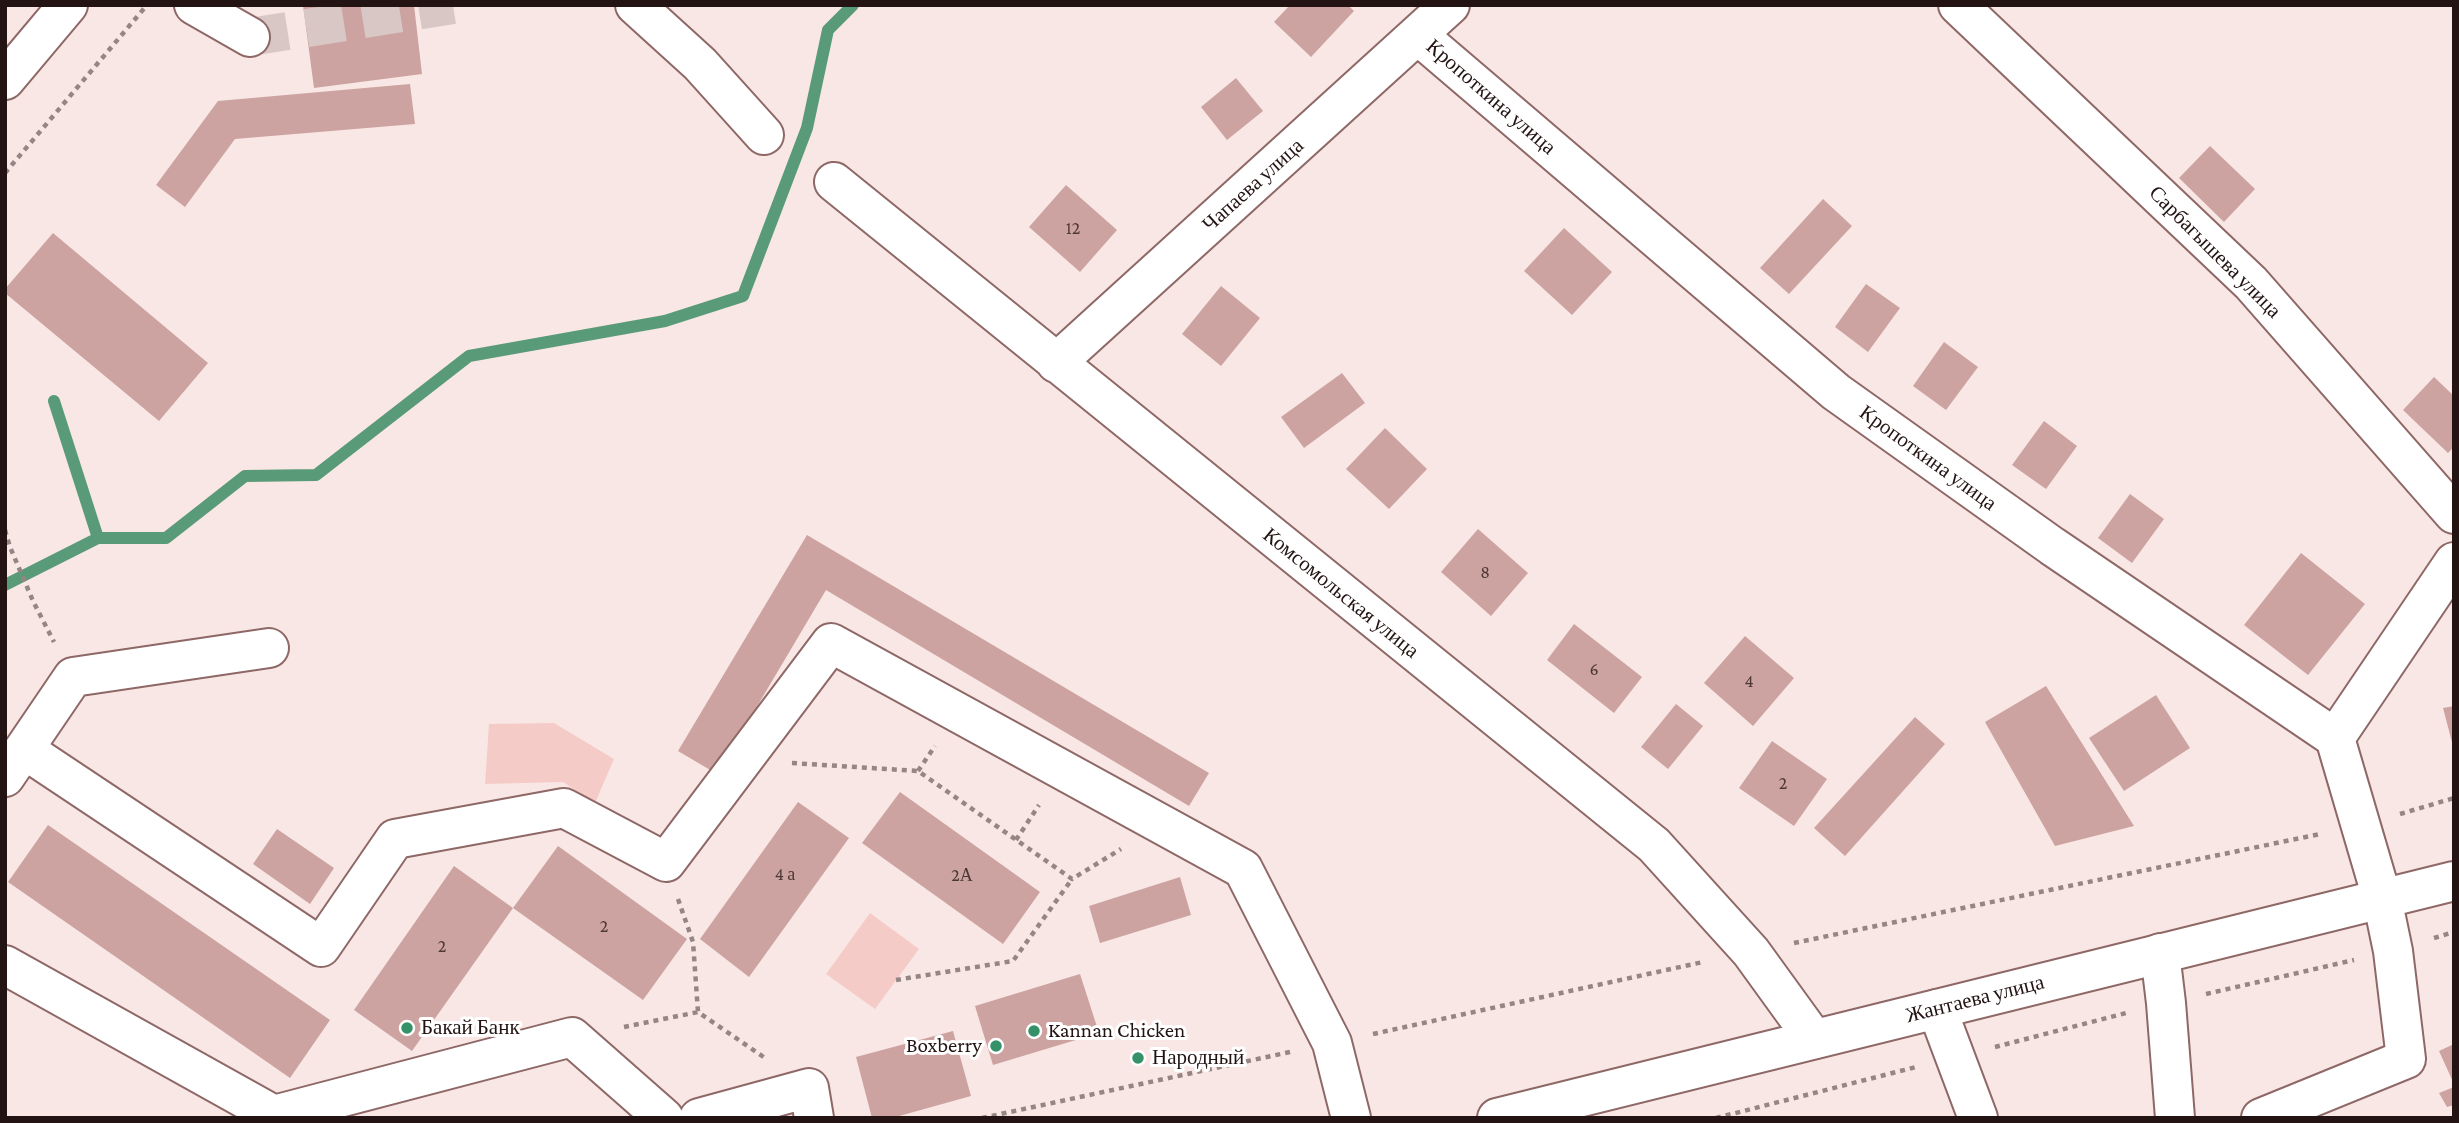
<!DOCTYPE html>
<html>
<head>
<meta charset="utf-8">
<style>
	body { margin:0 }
	#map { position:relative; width:2459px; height:1123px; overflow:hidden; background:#f9e7e5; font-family:"Crimson Pro",serif }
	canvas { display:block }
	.frame { position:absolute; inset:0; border:7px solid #231413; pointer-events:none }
</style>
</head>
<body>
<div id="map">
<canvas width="2459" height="1123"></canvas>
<div class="frame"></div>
</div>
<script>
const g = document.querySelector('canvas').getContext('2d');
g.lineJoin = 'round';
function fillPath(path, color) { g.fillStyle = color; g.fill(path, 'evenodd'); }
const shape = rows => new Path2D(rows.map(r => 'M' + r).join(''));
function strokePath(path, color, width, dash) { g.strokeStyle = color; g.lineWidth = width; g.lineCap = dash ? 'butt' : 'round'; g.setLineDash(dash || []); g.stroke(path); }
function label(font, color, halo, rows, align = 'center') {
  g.font = font + ' "Crimson Pro",serif'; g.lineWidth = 6; g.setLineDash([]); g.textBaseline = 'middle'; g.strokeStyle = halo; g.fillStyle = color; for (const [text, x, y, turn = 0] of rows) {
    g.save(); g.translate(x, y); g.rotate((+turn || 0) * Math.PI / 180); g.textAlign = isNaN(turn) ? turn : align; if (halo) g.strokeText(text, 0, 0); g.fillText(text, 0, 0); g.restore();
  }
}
fillPath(shape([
	[554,723,614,759,595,803,563,782,485,784,489,724],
	[870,913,919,949,875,1009,826,974]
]), '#f5cbc8');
strokePath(shape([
	[54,401,98,538],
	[5,585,98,538,166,538,245,476,316,475,469,356,665,321,743,296,807,128,828,30,853,5]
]), '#599b78', 12);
fillPath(shape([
	[303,5,414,5,422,74,314,88],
	[1290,5,1348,5,1354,11,1311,57,1274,22],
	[1236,78,1263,111,1227,140,1201,107],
	[410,84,415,124,235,139,185,207,156,185,218,101],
	[2210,146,2255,189,2224,222,2179,178],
	[1066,185,1117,230,1080,272,1029,227],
	[1823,199,1852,226,1789,294,1760,268],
	[1564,228,1612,272,1572,315,1524,271],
	[53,233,208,363,159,421,5,293,5,289],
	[1866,284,1900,308,1868,352,1835,327],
	[1221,286,1260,318,1221,366,1182,334],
	[1944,342,1978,367,1946,410,1913,386],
	[1342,373,1365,403,1304,448,1281,417],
	[2434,377,2454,396,2454,447,2448,453,2403,410],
	[2044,421,2077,446,2046,489,2012,465],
	[1385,428,1427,469,1389,509,1346,469],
	[2130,494,2164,519,2132,563,2098,538],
	[1478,529,1528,573,1491,616,1441,572],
	[807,535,1209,773,1189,806,826,590,717,774,678,751],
	[2301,553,2365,604,2308,675,2244,625],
	[1574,624,1642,677,1614,713,1547,660],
	[1745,636,1794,678,1753,726,1704,683],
	[2046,686,2134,826,2055,846,1985,722],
	[2156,695,2190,748,2124,791,2089,738],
	[1676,704,1703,726,1668,769,1641,747],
	[2454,706,2454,746,2453,746,2443,708],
	[1915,717,1945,744,1845,856,1814,828],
	[1772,741,1827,779,1794,826,1739,788],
	[900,792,1040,892,1003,944,862,843],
	[798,802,849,838,749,977,700,939],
	[48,825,330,1020,290,1078,8,882],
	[277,829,334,868,310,904,253,864],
	[558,846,687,939,643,1000,513,908],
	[454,866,513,908,412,1051,354,1010],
	[1180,877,1191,915,1100,943,1089,906],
	[1080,974,1099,1033,993,1065,975,1006],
	[953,1031,971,1096,892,1118,872,1118,856,1057],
	[2454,1044,2454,1084,2439,1051],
	[2454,1087,2454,1105,2447,1107,2439,1093]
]), '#cca3a0');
strokePath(shape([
	[250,37,453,5]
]), '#d9c7c6', 38, [38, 19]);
const minor = shape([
	[194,5,250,37],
	[635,5,700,64,764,135],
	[1958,5,2251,283,2454,514],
	[1419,36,1836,392,2052,546,2335,738,2382,898,2393,951,2406,1059,2261,1118],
	[5,80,68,5],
	[834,182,1654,845,1751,952,1814,1039],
	[1056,363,1450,5],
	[2335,738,2454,562],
	[25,750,321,947,395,839,564,808,666,862,831,643,1243,869,1332,1043,1351,1118],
	[5,777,73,677,269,648],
	[2160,953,2166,1003,2175,1118],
	[5,965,274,1115,572,1037,664,1118],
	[1937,1009,1978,1118],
	[699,1118,809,1088,814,1118]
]);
const major = shape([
	[1497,1118,2454,881]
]);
strokePath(minor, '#8e6866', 42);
strokePath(major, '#8e6866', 42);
strokePath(shape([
	[5,173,147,5],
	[5,530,10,547,33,601,54,642],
	[792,763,918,771,1072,879,1121,849],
	[918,771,935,746],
	[2400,814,2454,798],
	[1016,840,1039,805],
	[678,899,693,942,698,1012],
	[2434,938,2454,932],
	[1794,943,2320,834],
	[896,980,1013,961,1072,879],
	[2206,994,2354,960],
	[624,1027,698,1012,765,1058],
	[1373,1034,1703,962],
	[1995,1047,2126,1013],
	[982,1118,1290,1052],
	[1716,1118,1916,1067]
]), '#958583', 4.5, [5, 5]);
strokePath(minor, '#fff', 38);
strokePath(major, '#fff', 38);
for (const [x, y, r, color] of [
	[407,1028,7,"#359168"],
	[1034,1031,7,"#359168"],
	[996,1046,7,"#359168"],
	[1138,1058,7,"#359168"]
]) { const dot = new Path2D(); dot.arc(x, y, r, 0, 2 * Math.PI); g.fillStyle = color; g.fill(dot); strokePath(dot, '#fff', 2.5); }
label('18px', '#4d3836', null, [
	["12",1073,228],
	["8",1485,572],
	["6",1594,669],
	["4",1749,681],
	["2",1783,783],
	["4 а",785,874],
	["2А",962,875],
	["2",604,926],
	["2",442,946]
]);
label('21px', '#231413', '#fff', [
	["Кропоткина улица",1491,97,41],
	["Чапаева улица",1253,185,-42],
	["Сарбагышева улица",2215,252,45],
	["Кропоткина улица",1928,458,36],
	["Комсомольская улица",1341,593,39],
	["Жантаева улица",1975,999,-14]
]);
label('21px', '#231413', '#fff', [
	["Бакай Банк",421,1028],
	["Kannan Chicken",1048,1031],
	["Boxberry",982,1046,"right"],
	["Народный",1152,1058]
], 'left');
</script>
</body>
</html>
